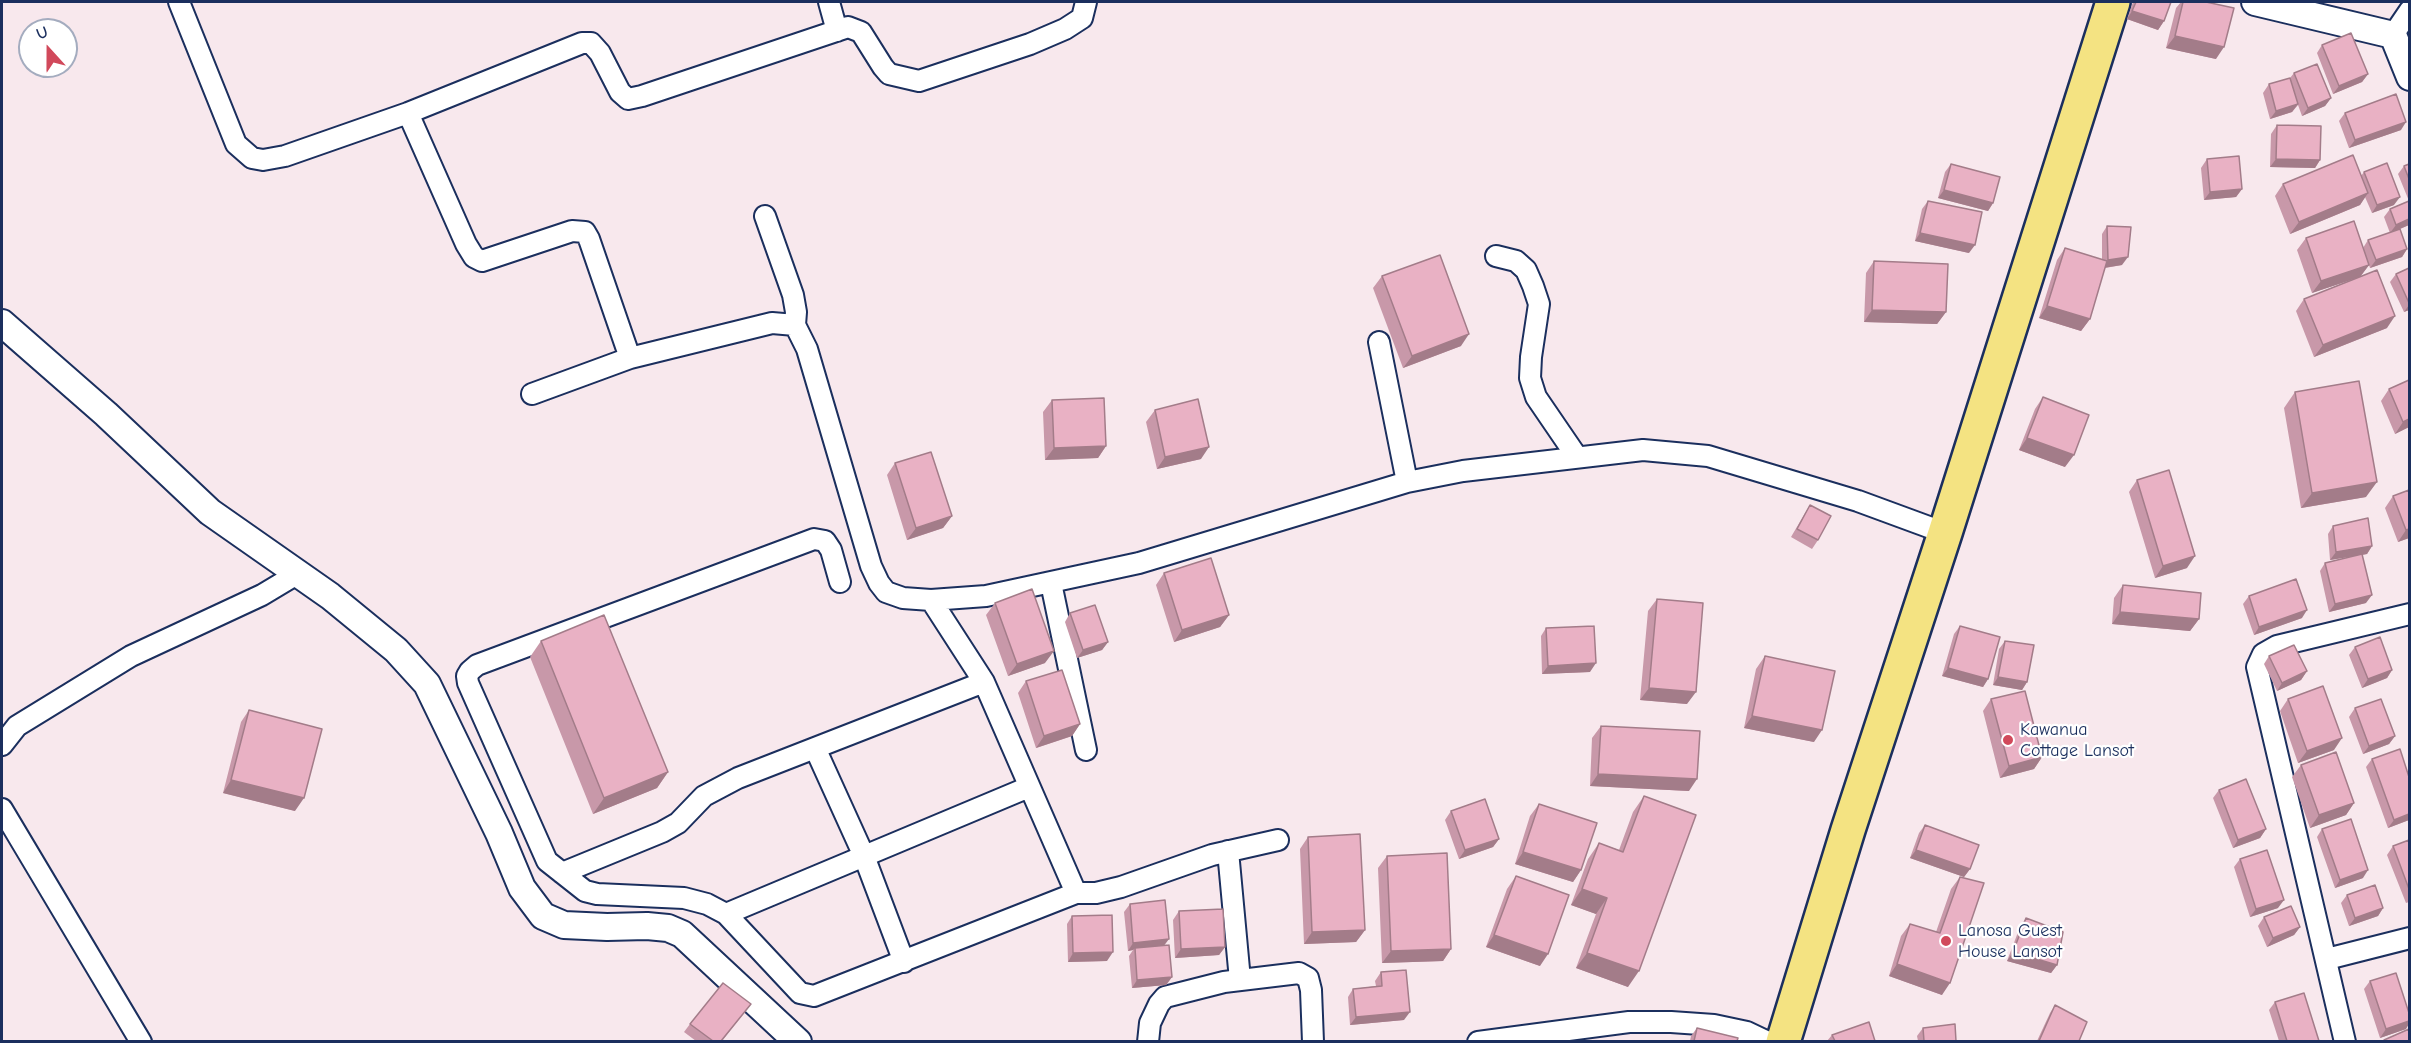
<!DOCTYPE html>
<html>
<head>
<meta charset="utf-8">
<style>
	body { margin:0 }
	#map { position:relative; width:2411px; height:1043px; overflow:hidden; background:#f8e8ed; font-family:"Comic Neue",sans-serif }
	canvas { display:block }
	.frame { position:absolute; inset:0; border:3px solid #1b2f5e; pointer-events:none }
	.north { position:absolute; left:18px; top:18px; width:60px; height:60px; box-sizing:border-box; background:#fff; border:2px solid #a4acbf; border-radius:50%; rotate:339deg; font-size:16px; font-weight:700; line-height:24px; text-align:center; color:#1b2f5e }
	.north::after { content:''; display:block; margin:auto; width:21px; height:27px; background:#d1495b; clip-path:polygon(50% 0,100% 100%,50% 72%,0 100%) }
</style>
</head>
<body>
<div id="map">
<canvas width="2411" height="1043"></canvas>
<div class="frame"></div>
<div class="north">U</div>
</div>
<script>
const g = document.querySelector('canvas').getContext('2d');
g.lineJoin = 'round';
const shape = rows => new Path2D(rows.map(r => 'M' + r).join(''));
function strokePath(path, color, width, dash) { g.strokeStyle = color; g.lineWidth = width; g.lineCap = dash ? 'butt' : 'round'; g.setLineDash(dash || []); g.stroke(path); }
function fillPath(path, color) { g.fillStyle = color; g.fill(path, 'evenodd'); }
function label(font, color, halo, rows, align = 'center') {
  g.font = font + ' "Comic Neue",sans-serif'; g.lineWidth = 4.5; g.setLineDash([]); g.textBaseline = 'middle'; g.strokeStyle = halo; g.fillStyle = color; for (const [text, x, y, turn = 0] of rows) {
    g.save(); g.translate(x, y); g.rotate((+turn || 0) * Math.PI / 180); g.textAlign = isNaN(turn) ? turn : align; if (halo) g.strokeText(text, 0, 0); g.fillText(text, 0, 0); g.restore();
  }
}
const minor = shape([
	[179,2,236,144,252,158,263,160,285,156,408,113,582,43,591,43,600,53,620,92,628,99,642,96,848,27,861,32,883,67,889,74,919,81,1030,44,1065,29,1082,18,1086,2],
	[829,2,837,31],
	[2393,35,2410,10],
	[408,113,466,244,474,257,482,261,572,231,585,232,589,239,630,358],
	[765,216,793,295,796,312,795,325],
	[1496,256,1516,261,1526,270,1533,286,1539,304,1531,357,1530,378,1536,397,1577,457],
	[1379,342,1407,482],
	[532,394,630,358,772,323,795,325,807,349,871,566,879,583,886,592,903,598,931,600,986,596,1139,563,1407,482,1463,471,1643,450,1708,456,1858,501,1945,533],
	[840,582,831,550,825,541,814,539,477,665,470,671,467,676,468,683,547,861,585,891,597,894,684,898,707,904,726,914,800,993,814,996,1076,893,1096,893,1121,887,1212,855,1278,840],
	[1051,583,1086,750],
	[931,600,984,682,1076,893],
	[2,745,17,726,131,656,262,595,297,574],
	[815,748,864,856,904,962],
	[2,809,141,1042],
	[1228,851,1240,980],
	[562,873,662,832,678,823,704,796,738,778,984,682],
	[726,914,1029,787],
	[2327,959,2410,938],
	[1148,1042,1150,1023,1159,1004,1165,997,1224,982,1299,973,1308,978,1311,990,1313,1042],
	[1478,1042,1629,1022,1671,1022,1714,1025,1747,1032,1768,1042],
	[2345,1042,2257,667,2263,654,2277,646,2410,614]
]);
const tertiary = shape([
	[2255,2,2393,35,2410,77],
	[2,323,106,414,210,512,330,596,396,650,427,684,499,833,522,888,543,916,564,925,607,927,647,926,668,928,682,934,798,1042]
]);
const trunk = shape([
	[1783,1042,1848,830,1945,533,2113,2]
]);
strokePath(minor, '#1b2f5e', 24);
strokePath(tertiary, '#1b2f5e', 30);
strokePath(trunk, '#1b2f5e', 38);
strokePath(minor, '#fff', 20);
strokePath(tertiary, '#fff', 26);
strokePath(trunk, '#f4e382', 33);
fillPath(shape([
	[2133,2,2171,2,2164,21,2158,30,2127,19],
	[2181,2,2206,2,2216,59,2166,48,2176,8],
	[2322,45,2368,74,2362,82,2333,94,2317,53],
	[2294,73,2331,98,2325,106,2302,116,2298,105,2292,112,2270,119,2263,93,2269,84,2290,78],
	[2345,113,2401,130,2349,148,2339,121],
	[2277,125,2320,160,2315,168,2270,167,2271,134],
	[2207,159,2242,189,2236,197,2204,200,2201,168],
	[1951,164,1993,203,1988,211,1938,198,1945,172],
	[2409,164,2409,201,2398,174,2404,166],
	[2364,172,2394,205,2372,213,2365,197,2360,205,2290,234,2275,196,2283,184,2361,176],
	[1928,201,1969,253,1915,241,1922,209],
	[2409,201,2409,225,2400,229,2407,249,2402,257,2370,268,2369,265,2360,277,2387,328,2314,357,2296,311,2304,299,2359,277,2312,293,2297,250,2306,238,2363,248,2368,240,2390,233,2384,217,2390,209],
	[2107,226,2122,265,2105,268,2090,319,2081,331,2039,318,2057,260,2065,248,2102,260,2102,234],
	[1874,261,1946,312,1937,324,1864,322,1866,273],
	[2409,268,2409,310,2404,312,2390,282,2396,274],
	[1382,276,1461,346,1403,368,1373,288],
	[2409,380,2409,427,2395,434,2381,401,2389,389],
	[2295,392,2366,497,2301,508,2284,408],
	[2043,397,2065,467,2019,450,2035,409],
	[1052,400,1106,446,1098,458,1045,460,1043,412],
	[1155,410,1201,459,1157,469,1146,422],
	[895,463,952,516,943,528,907,540,887,475],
	[2137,480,2187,568,2155,578,2129,492],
	[2393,496,2409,538,2398,542,2385,508],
	[1810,505,1818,540,1812,549,1791,537,1805,513],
	[2333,526,2372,546,2367,554,2362,555,2366,603,2329,612,2320,571,2325,563,2354,556,2330,560,2328,534],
	[1164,573,1229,615,1220,627,1174,642,1156,585],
	[2123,585,2199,619,2190,631,2112,624,2114,598],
	[2249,596,2302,618,2254,635,2243,604],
	[1657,599,1687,704,1640,700,1648,611],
	[995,603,1045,663,1008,676,986,615],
	[1070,613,1108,642,1102,650,1077,658,1065,622],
	[1960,626,1988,679,1983,687,1942,676,1954,634],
	[1546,628,1590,672,1542,674,1541,636],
	[541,641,668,772,657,788,593,814,530,657],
	[2005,641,2027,682,2022,690,1993,685,1999,649],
	[2355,647,2392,670,2387,678,2362,688,2349,655],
	[1765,656,1814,742,1744,728,1756,669],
	[2269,656,2307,671,2301,680,2277,691,2264,664],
	[1026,681,1080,724,1072,736,1036,748,1018,693],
	[1991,699,2042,757,2034,769,2000,778,1983,711],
	[2288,699,2334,750,2298,763,2280,711],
	[2355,708,2395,736,2389,744,2363,754,2349,717],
	[249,710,295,811,223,793,241,722],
	[1601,726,1689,791,1590,786,1592,738],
	[2372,759,2409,820,2388,828,2366,767],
	[2301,765,2354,803,2346,815,2310,828,2292,777],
	[2219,790,2266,829,2260,838,2233,848,2213,798],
	[1644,796,1628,987,1576,968,1596,914,1571,905,1588,859,1599,843,1619,850,1633,812],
	[1539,804,1581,870,1573,882,1515,864,1530,816],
	[1451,811,1499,839,1493,847,1459,859,1445,820],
	[1925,825,1970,869,1964,877,1910,858,1919,833],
	[2322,829,2363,878,2335,888,2317,837],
	[1308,837,1365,930,1356,942,1304,944,1300,849],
	[2409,840,2409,902,2406,903,2387,855,2393,846],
	[1387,856,1451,949,1443,961,1382,963,1378,868],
	[2240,859,2278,908,2250,917,2234,867],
	[1516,876,1540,966,1486,947,1507,889],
	[1960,877,1942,995,1889,976,1901,936,1910,924,1936,932,1951,889],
	[2347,895,2383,908,2378,916,2349,926,2341,903],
	[1130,904,1164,945,1172,977,1166,985,1132,988,1129,956,1133,950,1128,951,1124,912],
	[1179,911,1225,947,1219,955,1175,958,1173,920],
	[1072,916,1107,961,1068,962,1067,924],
	[2264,917,2300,927,2294,935,2267,947,2258,926],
	[2026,918,2057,965,2051,973,2007,961,2020,927],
	[1381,972,1404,1020,1350,1025,1348,997,1353,989,1376,986,1375,981],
	[2370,981,2406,1029,2380,1038,2364,989],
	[2275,1002,2319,1041,2279,1041,2269,1010],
	[751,1004,722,1041,696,1041,684,1032,690,1024],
	[2055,1005,2079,1041,2037,1041,2050,1013],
	[1697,1028,1737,1041,1690,1041,1691,1036],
	[1923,1028,1956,1041,1918,1041,1917,1036],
	[1832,1035,1875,1041,1827,1041]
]), '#c898a9');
fillPath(shape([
	[2132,11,2164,21,2158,30,2127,19],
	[2175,36,2224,47,2216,59,2166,48],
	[2368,74,2362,82,2333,94,2339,86],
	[2331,98,2325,106,2302,116,2308,108],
	[2298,104,2292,112,2270,119,2276,111],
	[2406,122,2401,130,2349,148,2355,140],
	[2276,159,2320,160,2315,168,2270,167],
	[2242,189,2236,197,2204,200,2210,192],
	[1944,190,1993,203,1988,211,1938,198],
	[2368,193,2360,205,2290,234,2299,222],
	[2400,197,2394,205,2372,213,2377,205],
	[2409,219,2409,225,2390,233,2396,225],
	[1920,233,1975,245,1969,253,1915,241],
	[2407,249,2402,257,2370,268,2376,260],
	[2128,257,2122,265,2103,268,2108,260],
	[2369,265,2360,277,2312,293,2321,281],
	[2409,305,2409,310,2404,312],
	[2047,306,2090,319,2081,331,2039,318],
	[1872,310,1946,312,1937,324,1864,322],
	[2395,316,2387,328,2314,357,2323,345],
	[1469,334,1461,346,1403,368,1412,356],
	[2409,419,2409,427,2395,434,2403,422],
	[2027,438,2074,455,2065,467,2019,450],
	[1106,446,1098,458,1045,460,1054,448],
	[1209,447,1201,459,1157,469,1165,457],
	[2377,482,2366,497,2301,508,2312,493],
	[952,516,943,528,907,540,916,528],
	[2409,529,2409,538,2398,542,2406,530],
	[2372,546,2367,554,2330,560,2336,552],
	[2195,556,2187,568,2155,578,2163,566],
	[2372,595,2366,603,2329,612,2335,604],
	[2307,610,2302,618,2254,635,2259,627],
	[2120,612,2199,619,2190,631,2112,624],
	[1229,615,1220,627,1174,642,1182,630],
	[1108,642,1102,650,1077,658,1083,650],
	[1054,651,1045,663,1008,676,1017,664],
	[1596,663,1590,672,1542,674,1548,666],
	[1948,668,1988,679,1983,687,1942,676],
	[2392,670,2387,678,2362,688,2368,679],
	[2307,671,2301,680,2277,691,2282,683],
	[1998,677,2027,682,2022,690,1993,685],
	[1649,688,1696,692,1687,704,1640,700],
	[1752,716,1822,730,1814,742,1744,728],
	[1080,724,1072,736,1036,748,1044,736],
	[2395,736,2389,744,2363,754,2369,746],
	[2342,738,2334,750,2298,763,2307,751],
	[2042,757,2034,769,2000,778,2009,766],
	[668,772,657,788,593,814,604,798],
	[1598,774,1697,779,1689,791,1590,786],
	[231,780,304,798,295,811,223,793],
	[2354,803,2346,815,2310,828,2319,815],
	[2409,814,2409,820,2388,828,2394,820],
	[2266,829,2260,838,2233,848,2238,840],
	[1499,839,1493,847,1459,859,1465,850],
	[1916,850,1970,869,1964,877,1910,858],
	[1523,852,1581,870,1573,882,1515,864],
	[2368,870,2363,878,2335,888,2340,880],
	[1582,889,1607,898,1596,914,1571,905],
	[2284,900,2278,908,2250,917,2256,909],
	[2383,908,2378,916,2349,926,2355,918],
	[2300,927,2294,935,2267,947,2273,938],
	[1365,930,1356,942,1304,944,1312,932],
	[1494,935,1548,954,1540,966,1486,947],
	[1169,939,1163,947,1135,948,1133,950,1128,951,1133,943],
	[1225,947,1219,955,1175,958,1181,949],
	[1451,949,1443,961,1382,963,1391,951],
	[1113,952,1107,961,1068,962,1073,953],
	[2013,952,2057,965,2051,973,2007,961],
	[1587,953,1639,971,1628,987,1576,968],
	[1897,964,1950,983,1942,995,1889,976],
	[1172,977,1166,985,1132,988,1137,980],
	[1410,1012,1404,1020,1350,1025,1356,1017],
	[2409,1021,2409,1024,2406,1029,2380,1038,2386,1029]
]), '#a37c89');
const building = shape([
	[2136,2,2171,2,2164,21,2132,11,2136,2],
	[2183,2,2206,2,2234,8,2224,47,2175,36,2183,2],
	[2351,33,2368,74,2339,86,2322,45,2351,33],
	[2317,64,2331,98,2308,108,2294,73,2317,64],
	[2290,78,2298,104,2276,111,2269,84,2290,78],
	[2396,94,2406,122,2355,140,2345,113,2396,94],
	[2277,125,2321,126,2320,160,2276,159,2277,125],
	[2353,155,2368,193,2299,222,2283,184,2353,155],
	[2239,156,2242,189,2210,192,2207,159,2239,156],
	[2387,163,2400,197,2377,205,2364,172,2387,163],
	[1951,164,2000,177,1993,203,1944,190,1951,164],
	[2409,164,2409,179,2404,166,2409,164],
	[1928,201,1982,212,1975,245,1920,233,1928,201],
	[2409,201,2409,219,2396,225,2390,209,2409,201],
	[2354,221,2369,265,2321,281,2306,238,2354,221],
	[2107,226,2131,227,2128,257,2108,260,2107,226],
	[2400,229,2407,249,2376,260,2368,240,2400,229],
	[2065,248,2107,261,2090,319,2047,306,2065,248],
	[1440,255,1469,334,1412,356,1382,276,1440,255],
	[1874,261,1948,264,1946,312,1872,310,1874,261],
	[2409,268,2409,303,2396,274,2409,268],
	[2377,270,2395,316,2323,345,2304,299,2377,270],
	[2409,380,2409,419,2403,422,2389,389,2409,380],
	[2359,381,2377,482,2312,493,2295,392,2359,381],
	[2043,397,2089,415,2074,455,2027,438,2043,397],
	[1104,398,1106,446,1054,448,1052,400,1104,398],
	[1198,399,1209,447,1165,457,1155,410,1198,399],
	[931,452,952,516,916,528,895,463,931,452],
	[2169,470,2195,556,2163,566,2137,480,2169,470],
	[2409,490,2409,529,2406,530,2393,496,2409,490],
	[1810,505,1831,516,1818,540,1797,529,1810,505],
	[2368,518,2372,546,2336,552,2333,526,2368,518],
	[2362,554,2372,595,2335,604,2325,563,2362,554],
	[1211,558,1229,615,1182,630,1164,573,1211,558],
	[2296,579,2307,610,2259,627,2249,596,2296,579],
	[2123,585,2201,593,2199,619,2120,612,2123,585],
	[1032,589,1054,651,1017,664,995,603,1032,589],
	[1657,599,1703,603,1696,692,1649,688,1657,599],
	[1095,605,1108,642,1083,650,1070,613,1095,605],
	[604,615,668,772,604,798,541,641,604,615],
	[1594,626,1596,663,1548,666,1546,628,1594,626],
	[1960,626,2000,637,1988,679,1948,668,1960,626],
	[2380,637,2392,670,2368,679,2355,647,2380,637],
	[2005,641,2034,645,2027,682,1998,677,2005,641],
	[2294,645,2307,671,2282,683,2269,656,2294,645],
	[1765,656,1835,671,1822,730,1752,716,1765,656],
	[1062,670,1080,724,1044,736,1026,681,1062,670],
	[2323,686,2342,738,2307,751,2288,699,2323,686],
	[2025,691,2042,757,2009,766,1991,699,2025,691],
	[2381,699,2395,736,2369,746,2355,708,2381,699],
	[249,710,322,729,304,798,231,780,249,710],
	[1601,726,1700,731,1697,779,1598,774,1601,726],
	[2400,749,2409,777,2409,814,2394,820,2372,759,2400,749],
	[2336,752,2354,803,2319,815,2301,765,2336,752],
	[2246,779,2266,829,2238,840,2219,790,2246,779],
	[1644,796,1696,815,1639,971,1587,953,1607,898,1582,889,1599,843,1623,852,1644,796],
	[1485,799,1499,839,1465,850,1451,811,1485,799],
	[1539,804,1597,823,1581,870,1523,852,1539,804],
	[2351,819,2368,870,2340,880,2322,829,2351,819],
	[1925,825,1979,845,1970,869,1916,850,1925,825],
	[1360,834,1365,930,1312,932,1308,837,1360,834],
	[2409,840,2409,889,2393,846,2409,840],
	[2267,850,2284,900,2256,909,2240,859,2267,850],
	[1447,853,1451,949,1391,951,1387,856,1447,853],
	[1516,876,1569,895,1548,954,1494,935,1516,876],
	[1960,877,1984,883,1950,983,1897,964,1910,924,1940,933,1960,877],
	[2375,885,2383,908,2355,918,2347,895,2375,885],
	[1165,900,1169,939,1133,943,1130,904,1165,900],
	[2291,906,2300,927,2273,938,2264,917,2291,906],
	[1223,909,1225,947,1181,949,1179,911,1223,909],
	[1112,915,1113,952,1073,953,1072,916,1112,915],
	[2026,918,2063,932,2057,965,2013,952,2026,918],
	[1169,945,1172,977,1137,980,1135,948,1169,945],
	[1406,970,1410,1012,1356,1017,1353,989,1382,986,1381,972,1406,970],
	[2396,973,2409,1013,2409,1021,2386,1029,2370,981,2396,973],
	[723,983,751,1004,721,1041,713,1041,690,1024,723,983],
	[2304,993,2319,1041,2287,1041,2275,1002,2304,993],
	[2055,1005,2087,1022,2079,1041,2039,1041,2055,1005],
	[1869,1022,1875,1041,1835,1041,1832,1035,1869,1022],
	[1955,1024,1956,1041,1924,1041,1923,1028,1955,1024],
	[1697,1028,1738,1038,1737,1041,1694,1041,1697,1028],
	[2409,1029,2409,1041,2385,1041,2384,1040,2409,1029]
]);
fillPath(building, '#e9b1c4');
strokePath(building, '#a37c89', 1.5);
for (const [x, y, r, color] of [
	[2008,740,6,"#d1495b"],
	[1946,941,6,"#d1495b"]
]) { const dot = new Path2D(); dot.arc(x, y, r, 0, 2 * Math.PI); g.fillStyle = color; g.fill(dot); strokePath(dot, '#fff', 2); }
label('18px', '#1b2f5e', '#fff', [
	["Kawanua",2020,730],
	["Cottage Lansot",2020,751],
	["Lanosa Guest",1958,931],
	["House Lansot",1958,952]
], 'left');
</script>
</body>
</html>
